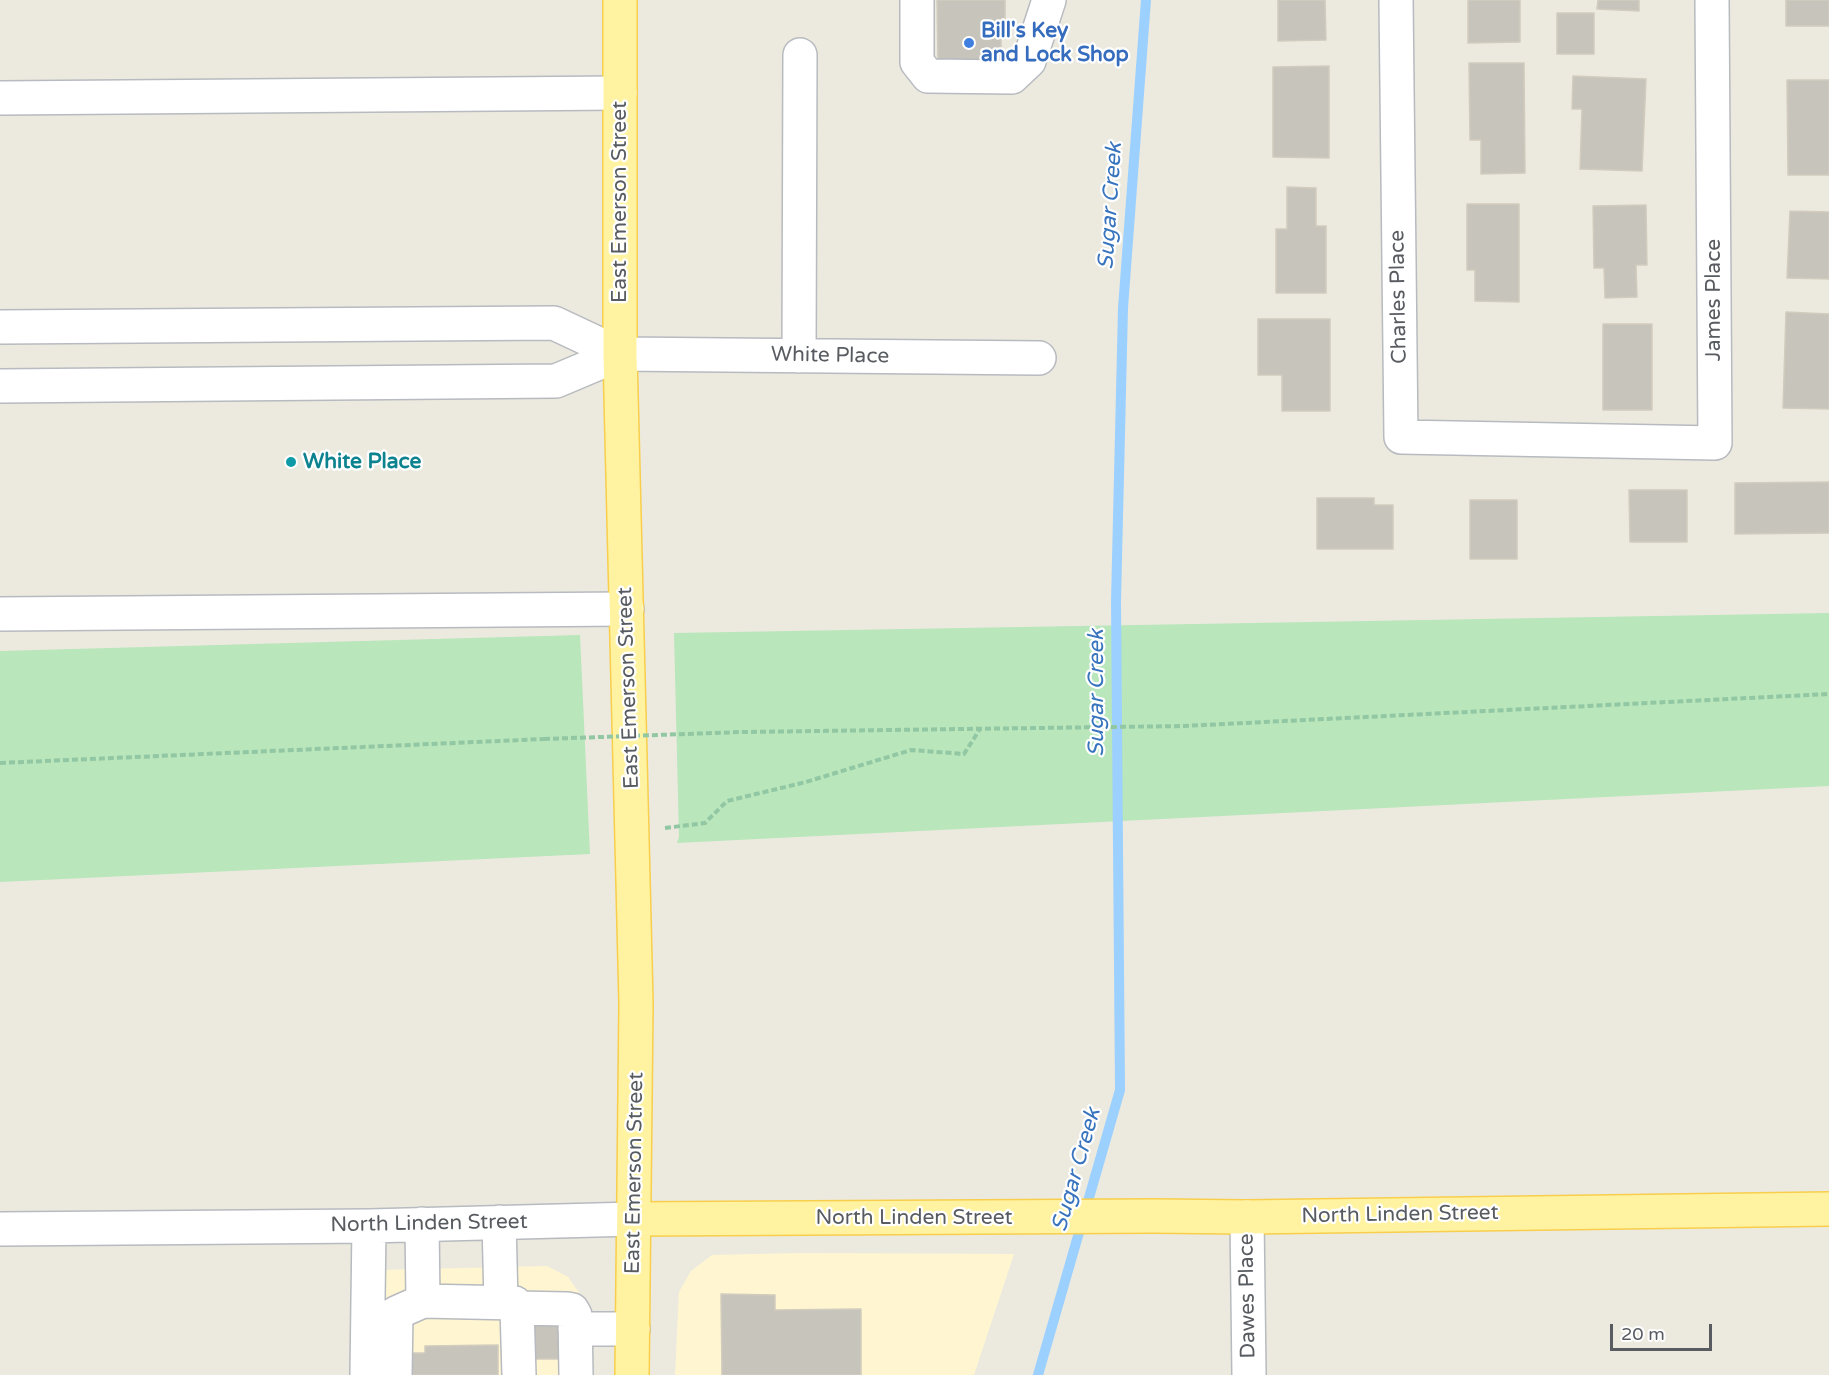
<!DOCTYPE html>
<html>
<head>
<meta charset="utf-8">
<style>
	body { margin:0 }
	#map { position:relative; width:1829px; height:1375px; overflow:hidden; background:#eceadf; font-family:"Varela Round",sans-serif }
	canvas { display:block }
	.scale { position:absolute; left:1610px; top:1324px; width:102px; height:27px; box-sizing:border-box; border:3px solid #585c61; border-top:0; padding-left:8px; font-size:18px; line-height:21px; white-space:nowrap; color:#585c61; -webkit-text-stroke:4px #fff; paint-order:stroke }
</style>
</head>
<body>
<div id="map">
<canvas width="1829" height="1375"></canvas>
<div class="scale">20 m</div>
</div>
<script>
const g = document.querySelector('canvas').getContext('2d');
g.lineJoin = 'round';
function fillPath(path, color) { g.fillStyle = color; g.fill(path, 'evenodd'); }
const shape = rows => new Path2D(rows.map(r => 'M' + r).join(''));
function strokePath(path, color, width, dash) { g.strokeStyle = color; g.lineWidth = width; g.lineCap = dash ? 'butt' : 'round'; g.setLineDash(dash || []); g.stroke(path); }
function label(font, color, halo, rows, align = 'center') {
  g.font = font + ' "Varela Round",sans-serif'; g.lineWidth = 4.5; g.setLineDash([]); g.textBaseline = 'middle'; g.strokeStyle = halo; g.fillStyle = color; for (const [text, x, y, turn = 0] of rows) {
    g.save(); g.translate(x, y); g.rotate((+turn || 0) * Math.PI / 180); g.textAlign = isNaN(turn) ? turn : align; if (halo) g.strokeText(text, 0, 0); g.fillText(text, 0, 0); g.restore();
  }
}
fillPath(shape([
	[802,1253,1014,1254,974,1375,675,1375,679,1292,691,1271,712,1255],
	[547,1266,568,1277,587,1304,584,1375,380,1375,380,1270]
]), '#fff6d1');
fillPath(shape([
	[1829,613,1829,786,677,843,679,837,674,633],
	[580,635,590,854,0,882,0,651]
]), '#b9e6bb');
strokePath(shape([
	[1038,1375,1120,1090,1116,601,1123,308,1146,0]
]), '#9cd0ff', 10);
const building = shape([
	[937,0,1005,0,1005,27,1001,27,1001,60,938,60,937,0],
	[1278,0,1325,0,1326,40,1278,41,1278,0],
	[1468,0,1520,0,1520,42,1468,43,1468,0],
	[1598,0,1639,0,1639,11,1597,9,1598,0],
	[1786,0,1829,0,1829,26,1786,26,1786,0],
	[1557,13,1594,13,1594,54,1557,54,1557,13],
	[1469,63,1524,63,1525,173,1481,174,1481,140,1470,140,1469,63],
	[1329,66,1329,158,1273,157,1273,67,1329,66],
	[1573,76,1646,79,1642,171,1580,169,1582,109,1572,109,1573,76],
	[1787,80,1829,80,1829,175,1788,175,1787,80],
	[1287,187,1316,188,1316,226,1326,226,1326,293,1276,293,1276,229,1287,229,1287,187],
	[1467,204,1519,204,1519,302,1475,301,1475,270,1467,270,1467,204],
	[1646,205,1647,265,1636,265,1637,297,1605,298,1604,268,1594,268,1593,206,1646,205],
	[1790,211,1829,212,1829,279,1787,278,1790,211],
	[1786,312,1829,314,1829,409,1783,408,1786,312],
	[1258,319,1330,319,1330,411,1282,411,1282,375,1258,375,1258,319],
	[1603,324,1652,324,1652,410,1603,410,1603,324],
	[1829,482,1829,533,1735,534,1735,483,1829,482],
	[1629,490,1687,490,1687,542,1630,542,1629,490],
	[1317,498,1374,498,1374,505,1393,505,1393,549,1317,549,1317,498],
	[1470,500,1517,500,1517,559,1470,559,1470,500],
	[721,1294,775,1295,775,1310,861,1309,861,1375,722,1375,721,1294],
	[568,1323,569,1359,533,1359,533,1324,568,1323],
	[498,1345,498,1375,411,1375,410,1353,425,1353,425,1346,498,1345]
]);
fillPath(building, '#c7c4bc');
strokePath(building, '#d1ccbd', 1.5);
const minor = shape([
	[917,0,917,62,928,76,1012,77,1029,61,1049,0],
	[1396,0,1401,437,1715,443,1712,0],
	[0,98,620,93],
	[0,327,554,323,620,354],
	[799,356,800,55],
	[0,386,556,381,620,354,1039,358],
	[0,614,627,609],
	[1247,1217,1249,1375],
	[499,1222,501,1302],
	[422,1224,423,1301,515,1303,517,1308,519,1375],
	[0,1229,369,1226,634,1219],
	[517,1308,567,1309,572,1310,575,1315,576,1375],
	[575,1329,633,1329],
	[367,1375,369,1226],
	[395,1375,396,1313,423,1301]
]);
const major = shape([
	[620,0,620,354,636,1003,632,1375],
	[634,1219,1153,1216,1247,1217,1829,1209]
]);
strokePath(minor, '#b7babf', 36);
strokePath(major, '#f8ce4c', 36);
strokePath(shape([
	[742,732,1184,726,1829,694],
	[0,763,544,739],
	[665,828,705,823,727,801,806,782,911,750,964,754,980,729]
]), '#92c7a3', 4, [6, 3]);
strokePath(minor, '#fff', 33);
strokePath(major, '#fff3a1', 33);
strokePath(shape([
	[544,739,742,732]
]), '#92c7a3', 4, [6, 3]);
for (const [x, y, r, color] of [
	[969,43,6,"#3f7fe0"],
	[291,462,6,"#0f9aa8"]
]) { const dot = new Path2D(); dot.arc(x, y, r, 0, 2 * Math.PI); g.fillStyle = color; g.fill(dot); strokePath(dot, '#fff', 2); }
label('bold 21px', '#366cbe', '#fff', [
	["Bill's Key",981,31],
	["and Lock Shop",981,55]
], 'left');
label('21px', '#585c61', '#fff', [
	["East Emerson Street",620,202,-90],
	["Charles Place",1399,297,-91],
	["James Place",1714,300,-90],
	["White Place",830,356,1],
	["East Emerson Street",629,688,-92],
	["East Emerson Street",635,1173,-89],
	["North Linden Street",1400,1215,-1],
	["North Linden Street",914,1218],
	["North Linden Street",429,1224,-1],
	["Dawes Place",1248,1296,-91]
]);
label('bold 21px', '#0d838f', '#fff', [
	["White Place",303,462]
], 'left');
label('italic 22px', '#3874be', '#fff', [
	["Sugar Creek",1111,206,-86],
	["Sugar Creek",1097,693,-90],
	["Sugar Creek",1077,1170,-74]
]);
</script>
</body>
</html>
